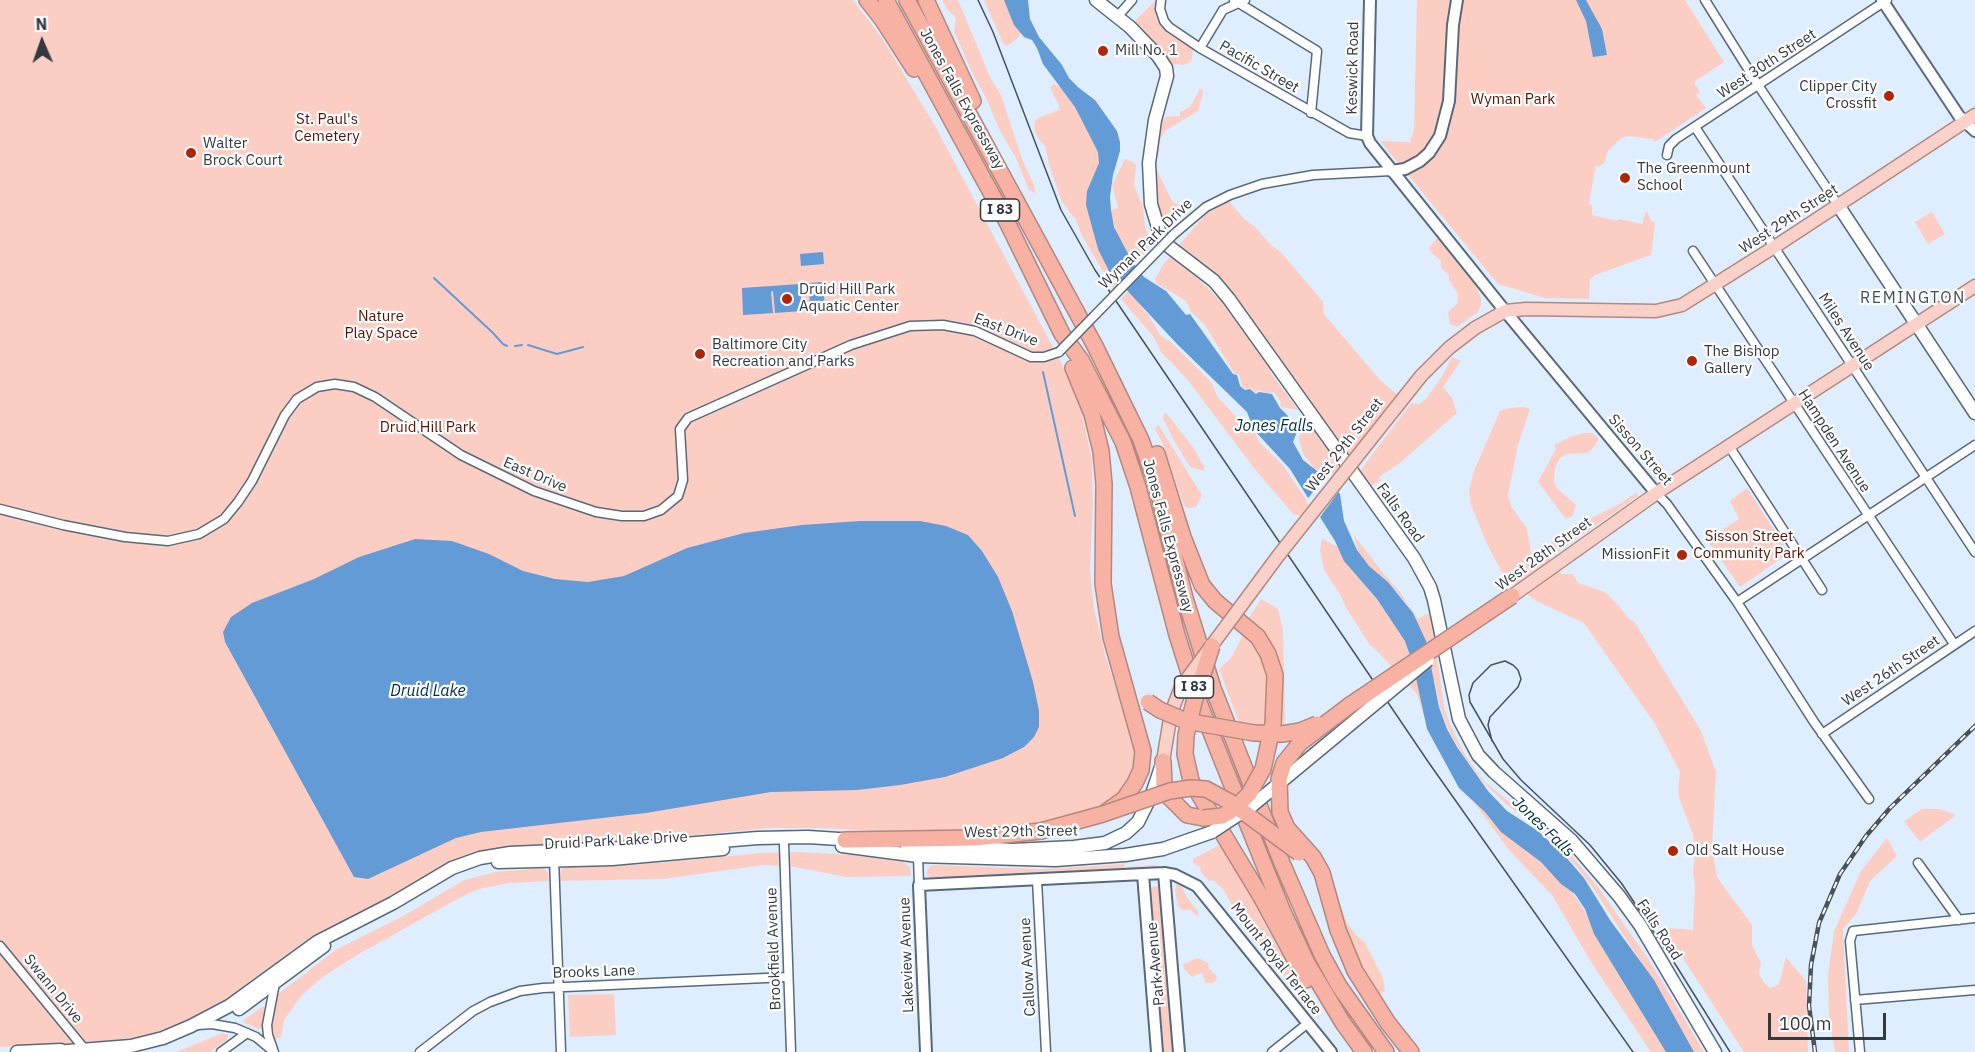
<!DOCTYPE html>
<html>
<head>
<meta charset="utf-8">
<style>
	body { margin:0 }
	#map { position:relative; width:1975px; height:1052px; overflow:hidden; background:#deeeff; font-family:"IBM Plex Sans",sans-serif }
	canvas { display:block }
	.north { position:absolute; left:12px; top:12px; width:60px; height:60px; -webkit-text-stroke:4px #fff; paint-order:stroke; rotate:358deg; font-size:16px; font-weight:700; line-height:24px; text-align:center; color:#323941 }
	.north::after { content:''; display:block; margin:auto; width:21px; height:27px; background:#323941; clip-path:polygon(50% 0,100% 100%,50% 72%,0 100%) }
	.scale { position:absolute; left:1768px; top:1013px; width:118px; height:27px; box-sizing:border-box; border:3px solid #323941; border-top:0; padding-left:8px; font-size:18px; line-height:21px; white-space:nowrap; color:#323941; -webkit-text-stroke:4px #fff; paint-order:stroke }
</style>
</head>
<body>
<div id="map">
<canvas width="1975" height="1052"></canvas>
<div class="north">N</div>
<div class="scale">100 m</div>
</div>
<script>
const g = document.querySelector('canvas').getContext('2d');
g.lineJoin = 'round';
function fillPath(path, color) { g.fillStyle = color; g.fill(path, 'evenodd'); }
const shape = rows => new Path2D(rows.map(r => 'M' + r).join(''));
function strokePath(path, color, width, dash) { g.strokeStyle = color; g.lineWidth = width; g.lineCap = dash ? 'butt' : 'round'; g.setLineDash(dash || []); g.stroke(path); }
function label(font, color, halo, rows, align = 'center') {
  g.font = font + ' "IBM Plex Sans",sans-serif'; g.lineWidth = 4.5; g.setLineDash([]); g.textBaseline = 'middle'; g.strokeStyle = halo; g.fillStyle = color; for (const [text, x, y, turn = 0] of rows) {
    g.save(); g.translate(x, y); g.rotate((+turn || 0) * Math.PI / 180); g.textAlign = isNaN(turn) ? turn : align; if (halo) g.strokeText(text, 0, 0); g.fillText(text, 0, 0); g.restore();
  }
}
fillPath(shape([
	[0,0,853,0,882,38,934,124,1062,364,1080,405,1092,460,1093,502,1090,570,1094,609,1106,658,1135,745,1135,762,1133,774,1119,795,1100,807,1083,813,1055,820,995,831,916,833,819,828,770,828,655,839,504,849,320,932,301,944,217,1006,164,1030,146,1036,112,1042,0,1047],
	[942,0,958,0,990,77,1001,95,1022,159,1034,185,1036,194,1029,190,1016,158,1000,131,988,102,971,70,954,31,956,18,947,9],
	[984,0,1009,0,1021,33,1018,38,1008,45,1006,46,1003,43],
	[1156,0,1159,0,1160,15,1193,46,1192,59,1189,63,1183,65,1171,64,1166,55,1134,22],
	[1417,0,1685,0,1724,62,1694,82,1700,92,1696,95,1706,108,1655,142,1653,139,1627,136,1620,139,1608,151,1604,163,1598,167,1596,165,1589,203,1592,206,1592,215,1617,221,1619,219,1642,224,1646,211,1648,213,1651,221,1655,223,1651,255,1595,275,1590,279,1589,299,1545,298,1498,284,1380,141,1410,142,1414,129],
	[1053,84,1066,88,1103,156,1096,179,1124,280,1114,290,1081,234,1076,220,1062,202,1050,168,1045,146,1040,141,1034,130,1035,121,1038,118,1059,110,1059,105,1050,88],
	[1200,89,1203,91,1202,96,1198,111,1165,131,1160,140,1159,153,1158,156,1155,154,1157,134,1165,117,1180,116,1180,112,1190,107],
	[1125,159,1133,162,1136,165,1134,185,1143,207,1145,227,1151,242,1145,254,1124,257,1110,210,1118,208,1112,185],
	[1155,166,1172,201,1178,205,1182,203,1184,209,1182,214,1167,225,1160,216],
	[1229,201,1245,220,1255,227,1272,246,1281,252,1323,302,1324,314,1381,381,1399,396,1350,460,1218,278,1178,246,1206,214],
	[1932,212,1945,234,1928,244,1915,222],
	[1436,239,1438,239,1476,286,1481,298,1481,305,1478,312,1457,327,1450,324,1448,312,1457,304,1458,294,1449,280,1449,275,1441,268,1441,261,1431,252,1429,248],
	[1170,257,1181,263,1233,312,1244,331,1262,352,1271,365,1271,373,1298,410,1281,407,1280,401,1274,392,1266,393,1259,390,1255,392,1251,388,1246,389,1242,386,1239,374,1235,374,1231,368,1205,325,1191,312,1186,301,1156,283,1155,279,1164,263],
	[1130,289,1144,305,1143,309,1149,316,1160,335,1171,342,1212,383,1217,396,1238,419,1250,422,1260,443,1283,465,1309,504,1300,516,1293,514,1254,468,1187,379,1161,352,1153,336,1121,299],
	[1452,357,1461,361,1443,387,1452,398,1457,413,1400,463,1379,477,1381,480,1370,487,1359,472,1411,403,1419,404,1427,398,1444,373],
	[1525,407,1530,409,1518,445,1508,495,1511,506,1527,529,1532,557,1574,527,1621,503,1637,492,1638,496,1549,558,1561,574,1573,574,1578,583,1605,592,1618,605,1630,620,1634,621,1701,731,1716,772,1712,847,1717,877,1752,925,1752,945,1761,963,1759,974,1765,984,1771,988,1779,984,1786,957,1806,981,1808,1052,1744,1052,1669,937,1668,928,1693,930,1695,886,1693,873,1695,853,1693,834,1679,798,1678,787,1680,772,1655,724,1584,623,1536,601,1504,576,1487,544,1471,505,1469,490,1474,471,1500,411,1510,408],
	[1164,413,1167,414,1193,447,1204,467,1204,471,1190,467,1172,437,1163,418],
	[1309,422,1315,426,1344,467,1336,474,1315,469,1303,454,1299,439,1302,426],
	[1158,424,1202,495,1196,507,1188,508,1184,506,1162,442,1155,429],
	[1584,433,1592,433,1599,439,1593,448,1588,453,1567,454,1560,458,1555,468,1554,482,1557,488,1576,505,1573,516,1566,519,1538,482,1556,449,1554,445,1570,437],
	[1747,488,1789,553,1740,587,1707,540,1739,519,1730,501],
	[1353,534,1384,574,1400,592,1418,619,1429,613,1433,627,1444,707,1450,724,1465,755,1484,781,1563,846,1598,887,1651,963,1704,1052,1694,1052,1657,987,1595,891,1578,868,1542,831,1506,804,1483,782,1465,758,1451,735,1441,710,1435,683,1405,611,1409,607,1408,605,1383,577,1375,572,1360,556],
	[1322,539,1353,554,1393,598,1434,733,1562,878,1581,905,1673,1052,1651,1052,1591,962,1552,895,1509,850,1475,804,1424,717,1417,694,1375,649,1370,645,1345,606,1341,596,1324,570,1320,550],
	[1261,599,1277,608,1279,612,1283,631,1285,717,1283,737,1278,737,1278,682,1249,618],
	[1248,632,1268,667,1267,727,1239,723,1219,669,1231,658,1242,637],
	[1922,809,1940,809,1956,815,1920,842,1904,821],
	[1887,838,1897,856,1870,881,1856,914,1843,929,1849,1052,1835,1052,1829,1019,1828,975,1834,931,1861,871],
	[1221,844,1257,899,1255,905,1276,945,1318,1015,1320,1021,1286,977,1260,947,1241,921,1223,889,1213,880,1209,881,1201,872,1200,867,1193,863,1193,859],
	[799,852,854,855,903,862,910,867,911,876,847,877,795,867,764,865,663,879,558,881,561,870,566,866,633,865,762,853],
	[1124,864,1125,867,1154,865,1162,867,930,878,926,873,930,866,933,865,1043,869],
	[542,868,548,872,549,881,509,883,479,889,461,897,357,955,323,977,302,995,284,1020,281,1037,272,1041,270,1030,274,1002,278,994,337,949,403,916,464,880,496,872],
	[1176,884,1181,886,1188,899,1198,911,1198,917,1191,910,1182,910,1178,906,1175,891],
	[1332,884,1347,923,1357,936,1365,943,1383,978,1385,991,1381,994,1382,1003,1363,972,1349,942],
	[1158,886,1158,890,1160,890,1173,1052,1163,1052,1150,890,1152,887],
	[1198,958,1208,963,1209,969,1217,976,1216,981,1212,983,1206,983,1202,973,1192,977,1184,969,1183,964],
	[614,994,616,1035,570,1037,568,995],
	[262,1007,264,1007,263,1028,259,1029,243,1022,244,1020],
	[223,1033,228,1035,227,1040,210,1052,176,1052]
]), '#fccec3');
fillPath(shape([
	[1004,0,1028,0,1030,19,1039,37,1062,65,1069,78,1079,88,1095,100,1117,131,1120,142,1120,151,1113,175,1110,197,1111,210,1114,227,1133,263,1144,277,1166,291,1186,315,1190,314,1233,374,1237,375,1240,386,1245,390,1250,389,1256,394,1259,392,1272,394,1280,408,1288,416,1297,432,1293,442,1303,460,1330,481,1340,494,1344,521,1357,550,1369,566,1388,582,1413,613,1426,641,1439,707,1447,729,1457,747,1488,791,1507,811,1538,831,1565,856,1584,878,1610,920,1654,980,1694,1052,1666,1052,1594,934,1585,909,1575,894,1561,884,1541,862,1501,832,1485,812,1459,788,1427,729,1413,664,1405,641,1377,599,1344,561,1335,541,1290,469,1254,430,1247,412,1178,345,1109,271,1098,249,1086,205,1087,191,1099,163,1098,152,1075,107,1043,64,1037,48,1032,40,1024,37,1014,25],
	[1576,0,1586,0,1592,11,1602,29,1607,55,1593,57,1586,21],
	[823,252,824,264,801,266,800,254],
	[823,282,825,309,810,310,809,283],
	[800,284,802,311,775,313,773,291,771,292,773,313,743,315,742,288],
	[860,521,920,521,946,526,968,535,982,551,998,577,1012,611,1033,682,1039,711,1039,727,1034,737,1024,747,1003,758,945,777,900,785,857,790,771,792,646,813,481,832,456,838,368,879,354,877,225,642,223,632,231,617,252,603,314,579,359,557,415,539,452,541,489,554,523,571,555,579,588,582,624,576,687,548,744,533,802,525]
]), '#629bd5');
fillPath(shape([
	[1326,475,1340,490,1318,520,1306,501]
]), '#deeeff');
strokePath(shape([
	[434,278,492,332,503,344,507,346],
	[528,345,557,354,583,347],
	[515,346,522,345],
	[1043,372,1075,516]
]), '#629bd5', 2);
const minor = shape([
	[1161,0,1160,9,1164,21,1169,27,1200,48,1349,133,1367,136],
	[1234,0,1317,51,1311,113],
	[1705,0,1758,85,1838,205],
	[1117,17,1132,0],
	[1200,48,1223,10,1245,0],
	[1695,127,1975,552],
	[1667,155,1669,146,1676,139,1887,0],
	[1174,234,1206,207,1230,195,1262,184,1313,175,1391,171],
	[1693,251,1954,644],
	[1729,446,1822,590],
	[1656,493,1667,504,1737,602,1814,722,1869,799],
	[0,509,63,525,125,537,168,541,199,534,224,519,238,502,252,481,285,415,297,399,317,387,335,384,354,387,375,397,461,455,534,491,596,512,622,516,644,516,661,510,678,496,683,480,680,429,688,418,851,345,910,326,943,325,975,331,1031,357,1044,357,1059,352],
	[1737,602,1975,445],
	[1822,734,1975,631],
	[784,844,791,1052],
	[918,856,919,885],
	[554,858,561,1052],
	[1918,863,1959,920],
	[1037,880,1046,1052],
	[0,946,87,1052],
	[1855,1000,1975,990],
	[198,1025,212,1024,235,1028,256,1037,274,1052],
	[273,1049,268,1035,267,1025,275,983],
	[221,1052,247,1033],
	[420,1052,473,1011,490,1002,520,991,543,988,788,977],
	[1272,1052,1308,1023],
	[1860,1052,1850,941,1853,931,1975,918]
]);
const tertiary = shape([
	[1370,0,1367,136,1370,143,1505,311,1656,493],
	[1882,0,1959,116,1975,131],
	[1391,171,1405,169,1420,161,1429,153,1440,136,1449,101,1453,25,1457,0],
	[1164,873,1179,1052],
	[1143,874,1157,1052],
	[926,1052,919,885,1164,873,1175,875,1197,886,1331,1052]
]);
const secondary = shape([
	[1096,0,1130,27,1158,56,1166,68,1167,76,1155,120,1149,163,1151,204,1160,234,1167,245,1214,281,1229,299,1414,558,1430,587,1434,600,1459,719,1478,755,1494,772,1571,840,1619,896,1640,925,1715,1052],
	[1838,205,1975,413],
	[907,845,1012,850,1074,847,1105,843,1126,833,1138,822,1152,794,1161,767],
	[842,846,918,856,1055,860,1125,855,1163,849,1212,832],
	[498,862,612,859,723,849],
	[239,1009,324,946],
	[17,1052,61,1050],
	[55,1052,131,1046,163,1038,191,1026,229,1006,317,942,393,903,452,868,480,858,510,853,647,847,758,838,808,837,854,840]
]);
const primary = shape([
	[1421,376,1449,348,1475,328,1505,311,1526,309,1656,311,1682,305,1779,244,1975,115],
	[1512,596,1661,490,1975,286],
	[1163,761,1171,713,1181,687]
]);
const motorway = shape([
	[867,0,882,19,914,69],
	[886,0,1008,224,1062,334,1081,360,1123,442,1138,487,1177,635,1196,695,1227,773,1283,912,1307,963,1343,1023,1364,1052],
	[907,0,1095,346,1141,440,1156,483,1185,598,1213,688,1282,863,1322,955,1339,986,1386,1052],
	[926,0,973,101],
	[1157,454,1183,537,1202,585,1215,601,1258,637,1268,654,1275,675,1273,724],
	[1186,735,1185,754,1191,781,1260,895,1306,980],
	[1163,761,1164,785,1170,798,1187,815,1203,818],
	[845,840,975,838,1041,831,1103,814,1124,799,1135,783,1141,770,1143,751,1111,637,1103,584,1104,484,1101,451,1092,414,1073,368],
	[1338,930,1355,971,1388,1023,1411,1052]
]);
strokePath(minor, '#58697b', 11);
strokePath(tertiary, '#58697b', 14);
strokePath(secondary, '#58697b', 15);
strokePath(primary, '#b28881', 15);
strokePath(motorway, '#b28881', 18);
strokePath(minor, '#fff', 8);
strokePath(tertiary, '#fff', 10);
strokePath(secondary, '#fff', 12);
strokePath(primary, '#fad1c8', 12);
strokePath(motorway, '#f7b2a3', 15);
strokePath(shape([
	[978,0,993,32,1061,210,1095,270,1429,763,1633,1052],
	[1492,741,1488,725,1490,717,1518,687,1521,679,1518,670,1513,665,1505,661,1491,665,1473,683,1469,695,1470,702,1503,759,1521,780,1590,845,1622,884,1677,967,1730,1052]
]), '#49525b', 1.5);
const rail = shape([
	[1815,1052,1809,1006,1811,965,1819,923,1840,874,1866,836,1890,808,1975,726]
]);
strokePath(rail, '#49525b', 4.5);
strokePath(rail, '#fff', 2, [7]);
const minorBridge = shape([
	[1059,352,1174,234]
]);
const secondaryBridge = shape([
	[1212,832,1253,805,1428,660]
]);
const primaryBridge = shape([
	[1181,687,1278,556,1421,376]
]);
const motorwayBridge = shape([
	[1148,702,1160,710,1186,721,1254,733,1282,734,1300,731,1317,724],
	[1186,735,1194,702,1212,646],
	[1103,814,1170,791,1191,788,1206,789,1230,802,1299,853],
	[1203,818,1222,816,1234,809,1249,794,1263,769,1273,724],
	[1338,930,1322,873,1313,857,1287,828,1280,812,1279,779,1284,763,1300,743,1350,705,1512,596]
]);
strokePath(minorBridge, '#58697b', 11, []);
strokePath(secondaryBridge, '#58697b', 15, []);
strokePath(primaryBridge, '#b28881', 15, []);
strokePath(motorwayBridge, '#b28881', 18, []);
strokePath(minorBridge, '#fff', 8);
strokePath(secondaryBridge, '#fff', 12);
strokePath(primaryBridge, '#fad1c8', 12);
strokePath(motorwayBridge, '#f7b2a3', 15);
for (const [x, y, r, color] of [
	[1103,51,6,"#b12506"],
	[1889,96,6,"#b12506"],
	[191,153,6,"#b12506"],
	[1625,178,6,"#b12506"],
	[787,299,6,"#b12506"],
	[700,354,6,"#b12506"],
	[1692,361,6,"#b12506"],
	[1682,555,6,"#b12506"],
	[1673,851,6,"#b12506"]
]) { const dot = new Path2D(); dot.arc(x, y, r, 0, 2 * Math.PI); g.fillStyle = color; g.fill(dot); strokePath(dot, '#fff', 2); }
for (const [x, y, w] of [
	[1000,210,39],
	[1194,687,39]
]) { const box = new Path2D(); box.roundRect(x - w / 2, y - 11, w, 22, 4.5); g.fillStyle = '#fff'; g.fill(box); strokePath(box, '#323941', 1.5); }
label('bold 14px', '#323941', null, [
	["I 83",1000,210],
	["I 83",1194,687]
]);
label('15px', '#323941', '#fff', [
	["Mill No. 1",1115,51],
	["Clipper City",1877,87,"right"],
	["Crossfit",1877,104,"right"],
	["Walter",203,144],
	["Brock Court",203,161],
	["The Greenmount",1637,169],
	["School",1637,186],
	["Druid Hill Park",799,290],
	["Aquatic Center",799,307],
	["Baltimore City",712,345],
	["Recreation and Parks",712,362],
	["The Bishop",1704,352],
	["Gallery",1704,369],
	["MissionFit",1670,555,"right"],
	["Old Salt House",1685,851]
], 'left');
label('15px', '#323941', '#fff', [
	["West 30th Street",1767,64,-33],
	["Pacific Street",1259,67,30],
	["Keswick Road",1353,68,-89],
	["Jones Falls Expressway",962,99,61],
	["West 29th Street",1789,219,-33],
	["Wyman Park Drive",1146,244,-44],
	["East Drive",1006,330,21],
	["Miles Avenue",1846,332,57],
	["Hampden Avenue",1834,441,57],
	["West 29th Street",1345,445,-52],
	["Sisson Street",1640,450,49],
	["East Drive",535,475,23],
	["Falls Road",1400,513,54],
	["Jones Falls Expressway",1168,536,75],
	["West 28th Street",1544,554,-36],
	["West 26th Street",1891,671,-34],
	["West 29th Street",1021,832,-1],
	["Druid Park Lake Drive",616,841,-3],
	["Falls Road",1659,930,57],
	["Brookfield Avenue",774,949,-92],
	["Lakeview Avenue",907,955,-92],
	["Mount Royal Terrace",1276,959,52],
	["Park Avenue",1156,964,-95],
	["Callow Avenue",1028,967,-93],
	["Brooks Lane",594,972,-2],
	["Swann Drive",53,989,51]
]);
label('15px', '#5a1104', '#fff', [
	["Wyman Park",1513,100],
	["St. Paul's",327,120],
	["Cemetery",327,137],
	["Nature",381,317],
	["Play Space",381,334],
	["Druid Hill Park",428,428],
	["Sisson Street",1749,537],
	["Community Park",1749,554]
]);
g.letterSpacing = '1.5px';
label('16px', '#3f4f60', '#fff', [
	["REMINGTON",1913,298]
]);
g.letterSpacing = '0px';
label('italic 16px', '#002b4f', '#fff', [
	["Jones Falls",1274,426],
	["Druid Lake",428,691],
	["Jones Falls",1543,827,44]
]);
</script>
</body>
</html>
